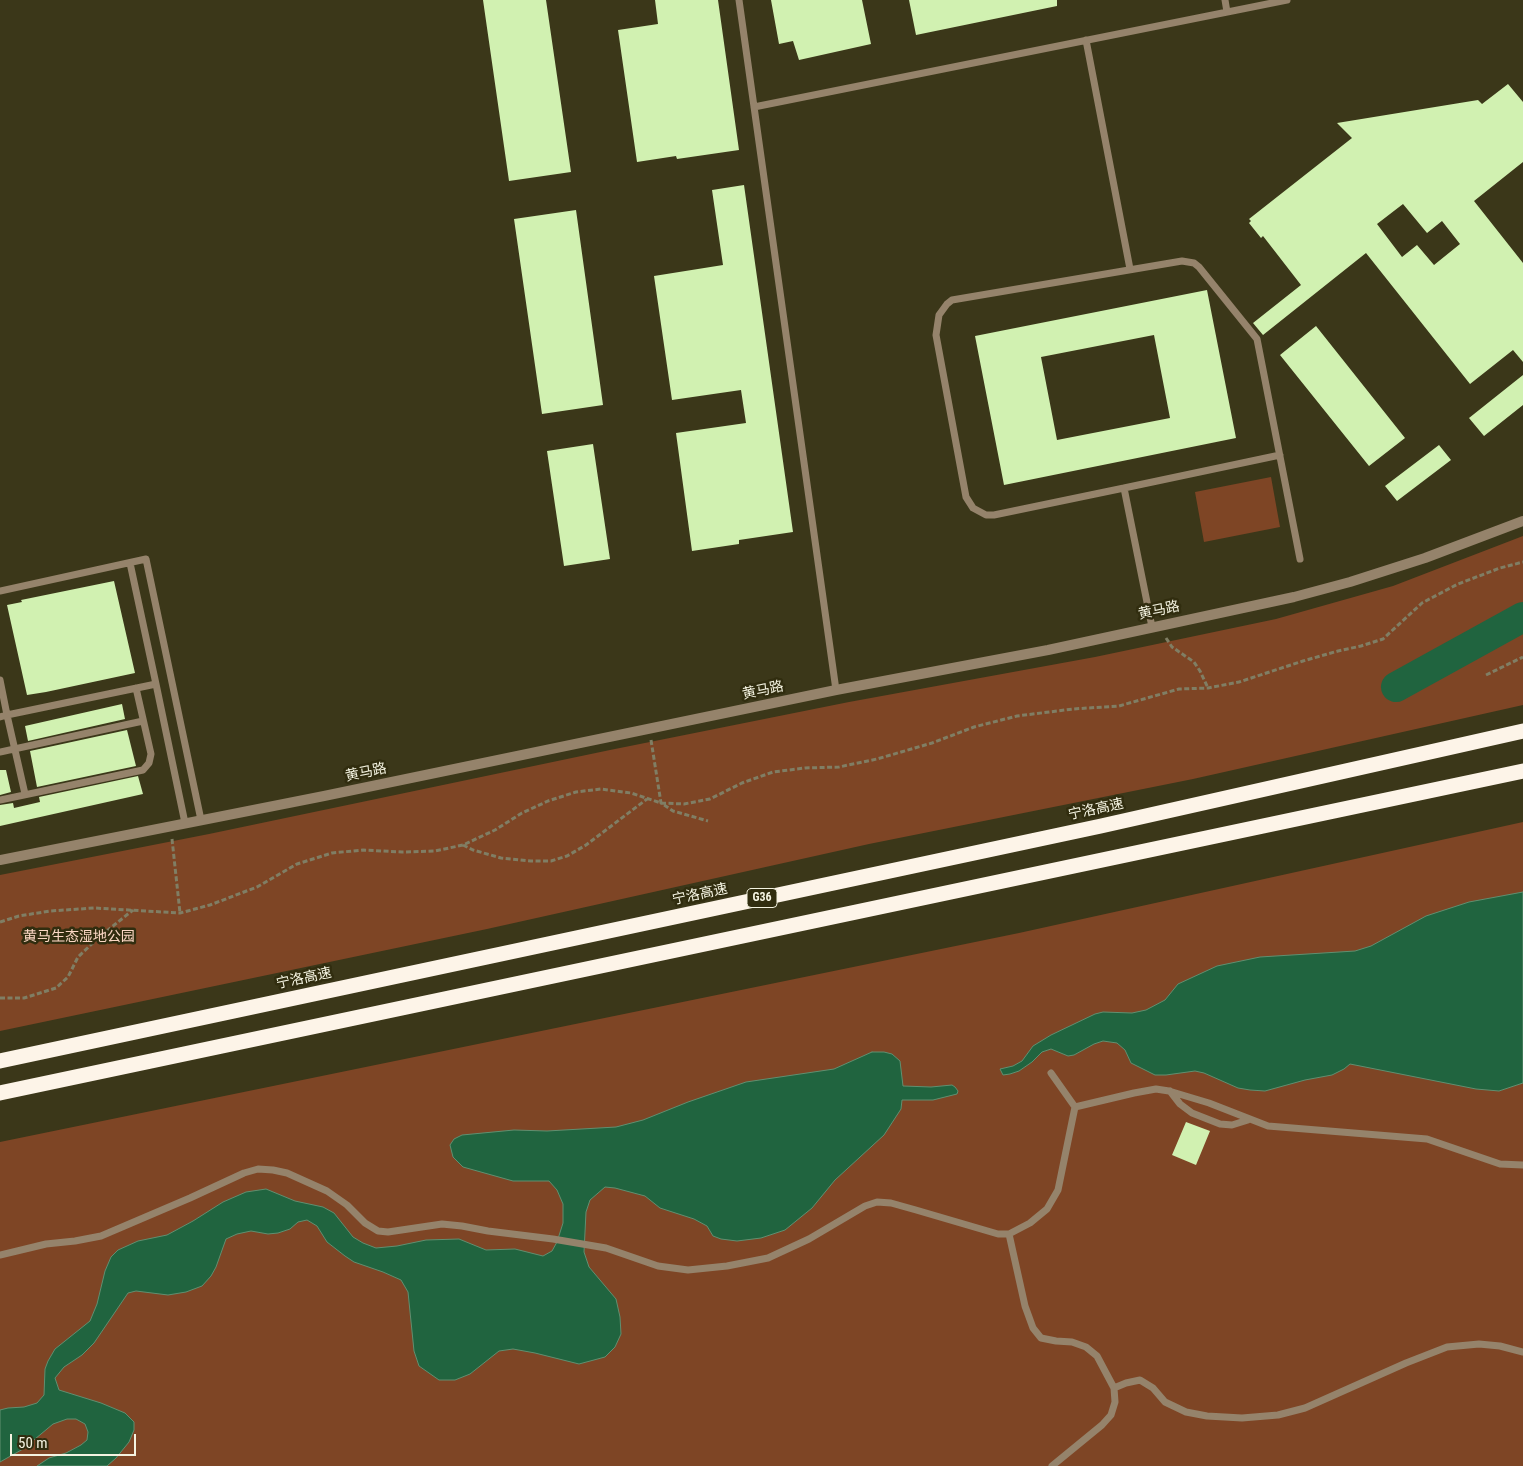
<!DOCTYPE html>
<html>
<head>
<meta charset="utf-8">
<style>
	body { margin:0 }
	#map { position:relative; width:1523px; height:1466px; overflow:hidden; background:#3b3719; font-family:"Roboto Condensed",sans-serif }
	canvas { display:block }
	.scale { position:absolute; left:10px; top:1434px; width:126px; height:22px; box-sizing:border-box; border:2px solid #f4f3e1; border-top:0; padding-left:6px; font-size:15px; line-height:18px; white-space:nowrap; color:#f4f3e1; -webkit-text-stroke:4px #312d0f; paint-order:stroke }
</style>
</head>
<body>
<div id="map">
<canvas width="1523" height="1466"></canvas>
<div class="scale">50 m</div>
</div>
<script>
const g = document.querySelector('canvas').getContext('2d');
g.lineJoin = 'round';
function fillPath(path, color) { g.fillStyle = color; g.fill(path, 'evenodd'); }
const shape = rows => new Path2D(rows.map(r => 'M' + r).join(''));
function strokePath(path, color, width, dash) { g.strokeStyle = color; g.lineWidth = width; g.lineCap = dash ? 'butt' : 'round'; g.setLineDash(dash || []); g.stroke(path); }
function label(font, color, halo, rows, align = 'center') {
  g.font = font + ' "Roboto Condensed","Noto Sans SC",sans-serif'; g.lineWidth = 5; g.setLineDash([]); g.textBaseline = 'middle'; g.strokeStyle = halo; g.fillStyle = color; for (const [text, x, y, turn = 0] of rows) {
    g.save(); g.translate(x, y); g.rotate((+turn || 0) * Math.PI / 180); g.textAlign = isNaN(turn) ? turn : align; if (halo) g.strokeText(text, 0, 0); g.fillText(text, 0, 0); g.restore();
  }
}
fillPath(shape([
	[1271,477,1280,527,1204,542,1195,492],
	[1523,536,1523,705,1193,779,869,844,487,929,0,1031,0,875,209,834,610,750,849,702,1095,657,1276,619,1393,586],
	[1523,822,1523,1466,0,1466,0,1142,1019,933]
]), '#7e4525');
const water = shape([
	[1523,892,1523,1083,1499,1091,1476,1089,1350,1064,1344,1069,1332,1075,1305,1080,1265,1091,1250,1090,1238,1088,1204,1073,1195,1071,1166,1075,1155,1075,1131,1063,1125,1050,1117,1043,1103,1041,1094,1044,1074,1055,1068,1056,1051,1049,1042,1052,1032,1062,1019,1071,1010,1074,1003,1075,1000,1069,1013,1066,1022,1061,1033,1046,1051,1035,1095,1014,1103,1012,1132,1013,1146,1010,1165,1000,1178,984,1217,966,1260,957,1355,951,1371,946,1426,916,1469,902,1523,892],
	[872,1052,884,1052,892,1054,900,1061,903,1086,931,1087,952,1085,955,1087,958,1091,957,1094,933,1100,902,1100,901,1109,884,1135,835,1180,812,1208,785,1230,761,1238,737,1241,721,1239,713,1236,707,1226,694,1219,660,1208,645,1196,615,1188,605,1187,590,1200,586,1212,584,1252,589,1267,616,1299,620,1317,621,1334,615,1347,605,1357,579,1364,535,1353,513,1349,499,1351,470,1374,455,1380,439,1380,419,1366,414,1351,408,1292,401,1280,383,1272,354,1262,345,1256,327,1242,317,1226,307,1220,298,1222,290,1229,278,1233,268,1234,251,1231,237,1234,226,1239,216,1267,211,1276,202,1286,186,1292,168,1295,136,1291,128,1293,94,1343,82,1355,64,1367,55,1378,59,1390,101,1403,125,1413,134,1422,134,1430,129,1442,116,1458,107,1466,37,1466,49,1458,66,1453,81,1445,87,1440,88,1432,85,1424,76,1419,67,1419,53,1424,23,1449,0,1462,0,1410,8,1408,24,1407,37,1403,44,1395,45,1369,48,1361,55,1349,90,1321,97,1304,105,1271,111,1257,118,1250,138,1241,167,1235,193,1221,223,1202,246,1192,266,1189,295,1201,323,1207,334,1213,353,1237,363,1243,376,1248,397,1246,426,1240,459,1239,486,1250,515,1249,543,1256,552,1251,557,1242,563,1223,563,1204,557,1190,549,1181,513,1181,463,1167,453,1157,450,1145,454,1139,462,1135,514,1130,547,1131,616,1127,643,1120,688,1102,746,1082,834,1069,872,1052]
]);
fillPath(water, '#20643f');
strokePath(water, '#608f70', 1);
strokePath(shape([
	[1396,687,1523,617]
]), '#20643f', 30);
fillPath(shape([
	[483,0,546,0,571,172,509,181],
	[655,0,718,0,739,150,677,159,676,156,637,162,618,30,658,24],
	[771,0,862,0,871,44,799,60,793,41,779,44],
	[909,0,1057,0,1057,6,916,35],
	[1508,84,1523,102,1523,162,1474,201,1523,263,1523,362,1513,350,1470,384,1366,253,1263,335,1253,323,1301,285,1263,236,1261,238,1249,223,1251,221,1249,219,1352,138,1337,123,1478,100,1482,104],
	[1403,204,1427,233,1442,221,1460,244,1434,265,1417,245,1402,257,1377,224],
	[744,185,793,532,739,540,739,544,692,551,676,433,746,423,741,390,672,400,654,276,723,265,712,190],
	[576,210,603,405,542,414,514,219],
	[1207,290,1236,438,1004,485,975,336],
	[1154,335,1170,418,1057,440,1041,357],
	[1316,326,1405,438,1369,466,1280,355],
	[1523,375,1523,405,1484,436,1469,418],
	[593,444,610,559,564,566,547,451],
	[1439,445,1451,460,1397,501,1385,486],
	[114,581,135,673,46,692,27,695,7,605,22,602,21,600],
	[122,704,125,719,28,741,25,726],
	[127,730,136,766,37,787,30,751],
	[0,770,6,770,11,792,0,795],
	[138,776,143,794,0,826,0,805,13,803,14,808,40,802,39,797],
	[1186,1122,1210,1131,1196,1165,1172,1155]
]), '#d1f1b1');
strokePath(shape([
	[1166,638,1172,647,1194,662,1200,671,1208,688],
	[1486,675,1523,657],
	[651,740,661,803,673,811,708,821],
	[172,839,180,913],
	[463,845,473,850,501,858,531,861,551,861,567,856,586,845,647,799],
	[0,922,19,916,50,911,94,908,180,913,210,905,257,887,297,864,332,853,363,850,402,852,435,851,463,845,495,830,522,813,548,801,576,792,601,789,631,793,661,803,684,804,710,799,742,783,773,772,805,768,839,767,877,759,932,743,974,727,1017,716,1073,709,1119,706,1179,689,1208,688,1239,682,1303,661,1338,651,1361,646,1383,639,1422,603,1458,584,1500,568,1523,562],
	[0,998,24,998,56,988,68,977,78,957,98,938,133,910]
]), '#807e64', 3, [5, 2.5]);
strokePath(shape([
	[739,0,836,690],
	[1225,0,1227,12],
	[1086,40,1130,269],
	[754,107,1287,0],
	[1124,488,994,515,986,515,973,508,966,497,936,335,939,315,947,304,952,300,1182,261,1194,263,1199,267,1257,339,1300,559],
	[130,563,156,684],
	[0,591,146,559,201,820],
	[1152,627,1124,488,1280,455],
	[0,680,7,715,156,684,185,823],
	[0,717,7,715,25,794],
	[0,752,143,721],
	[0,800,143,770,149,763,151,754,136,688],
	[1170,1091,1180,1104,1192,1113,1220,1124,1232,1125,1248,1120],
	[1075,1107,1134,1093,1156,1089,1169,1091,1209,1103,1268,1126,1427,1139,1500,1164,1523,1165],
	[1009,1234,1025,1306,1033,1328,1041,1338,1056,1341,1072,1342,1086,1347,1097,1356,1114,1388,1115,1402,1111,1415,1102,1425,1052,1466],
	[0,1255,46,1244,75,1241,101,1236,190,1198,244,1173,258,1169,273,1170,287,1173,327,1191,347,1205,365,1223,378,1231,388,1232,442,1224,462,1226,488,1231,553,1239,606,1248,658,1266,688,1270,727,1266,768,1258,809,1239,865,1206,877,1202,891,1203,916,1210,998,1234,1009,1234,1030,1223,1047,1209,1058,1190,1075,1107,1051,1073],
	[1114,1388,1126,1383,1140,1380,1153,1388,1165,1402,1186,1412,1207,1416,1242,1418,1278,1415,1305,1408,1406,1363,1447,1347,1479,1344,1500,1346,1523,1352]
]), '#95836b', 7);
strokePath(shape([
	[0,860,324,796,836,690,1048,650,1294,597,1350,582,1425,558,1523,521]
]), '#95836b', 10);
strokePath(shape([
	[0,1061,1101,826,1523,731],
	[0,1093,1523,771]
]), '#fdf4e8', 15);
for (const [x, y, w] of [
	[762,898,30]
]) { const box = new Path2D(); box.roundRect(x - w / 2, y - 9.5, w, 19, 4); g.fillStyle = '#312d0f'; g.fill(box); strokePath(box, '#f4f3e1', 1); }
label('bold 12px', '#f4f3e1', null, [
	["G36",762,898]
]);
label('14px', '#f4f3e1', '#312d0f', [
	["黄马路",1159,611,-12],
	["黄马路",763,691,-12],
	["黄马路",366,773,-12],
	["宁洛高速",1096,810,-12],
	["宁洛高速",700,895,-12],
	["宁洛高速",304,979,-12]
]);
label('14px', '#fbd7c4', '#312d0f', [
	["黄马生态湿地公园",79,937]
]);
</script>
</body>
</html>
